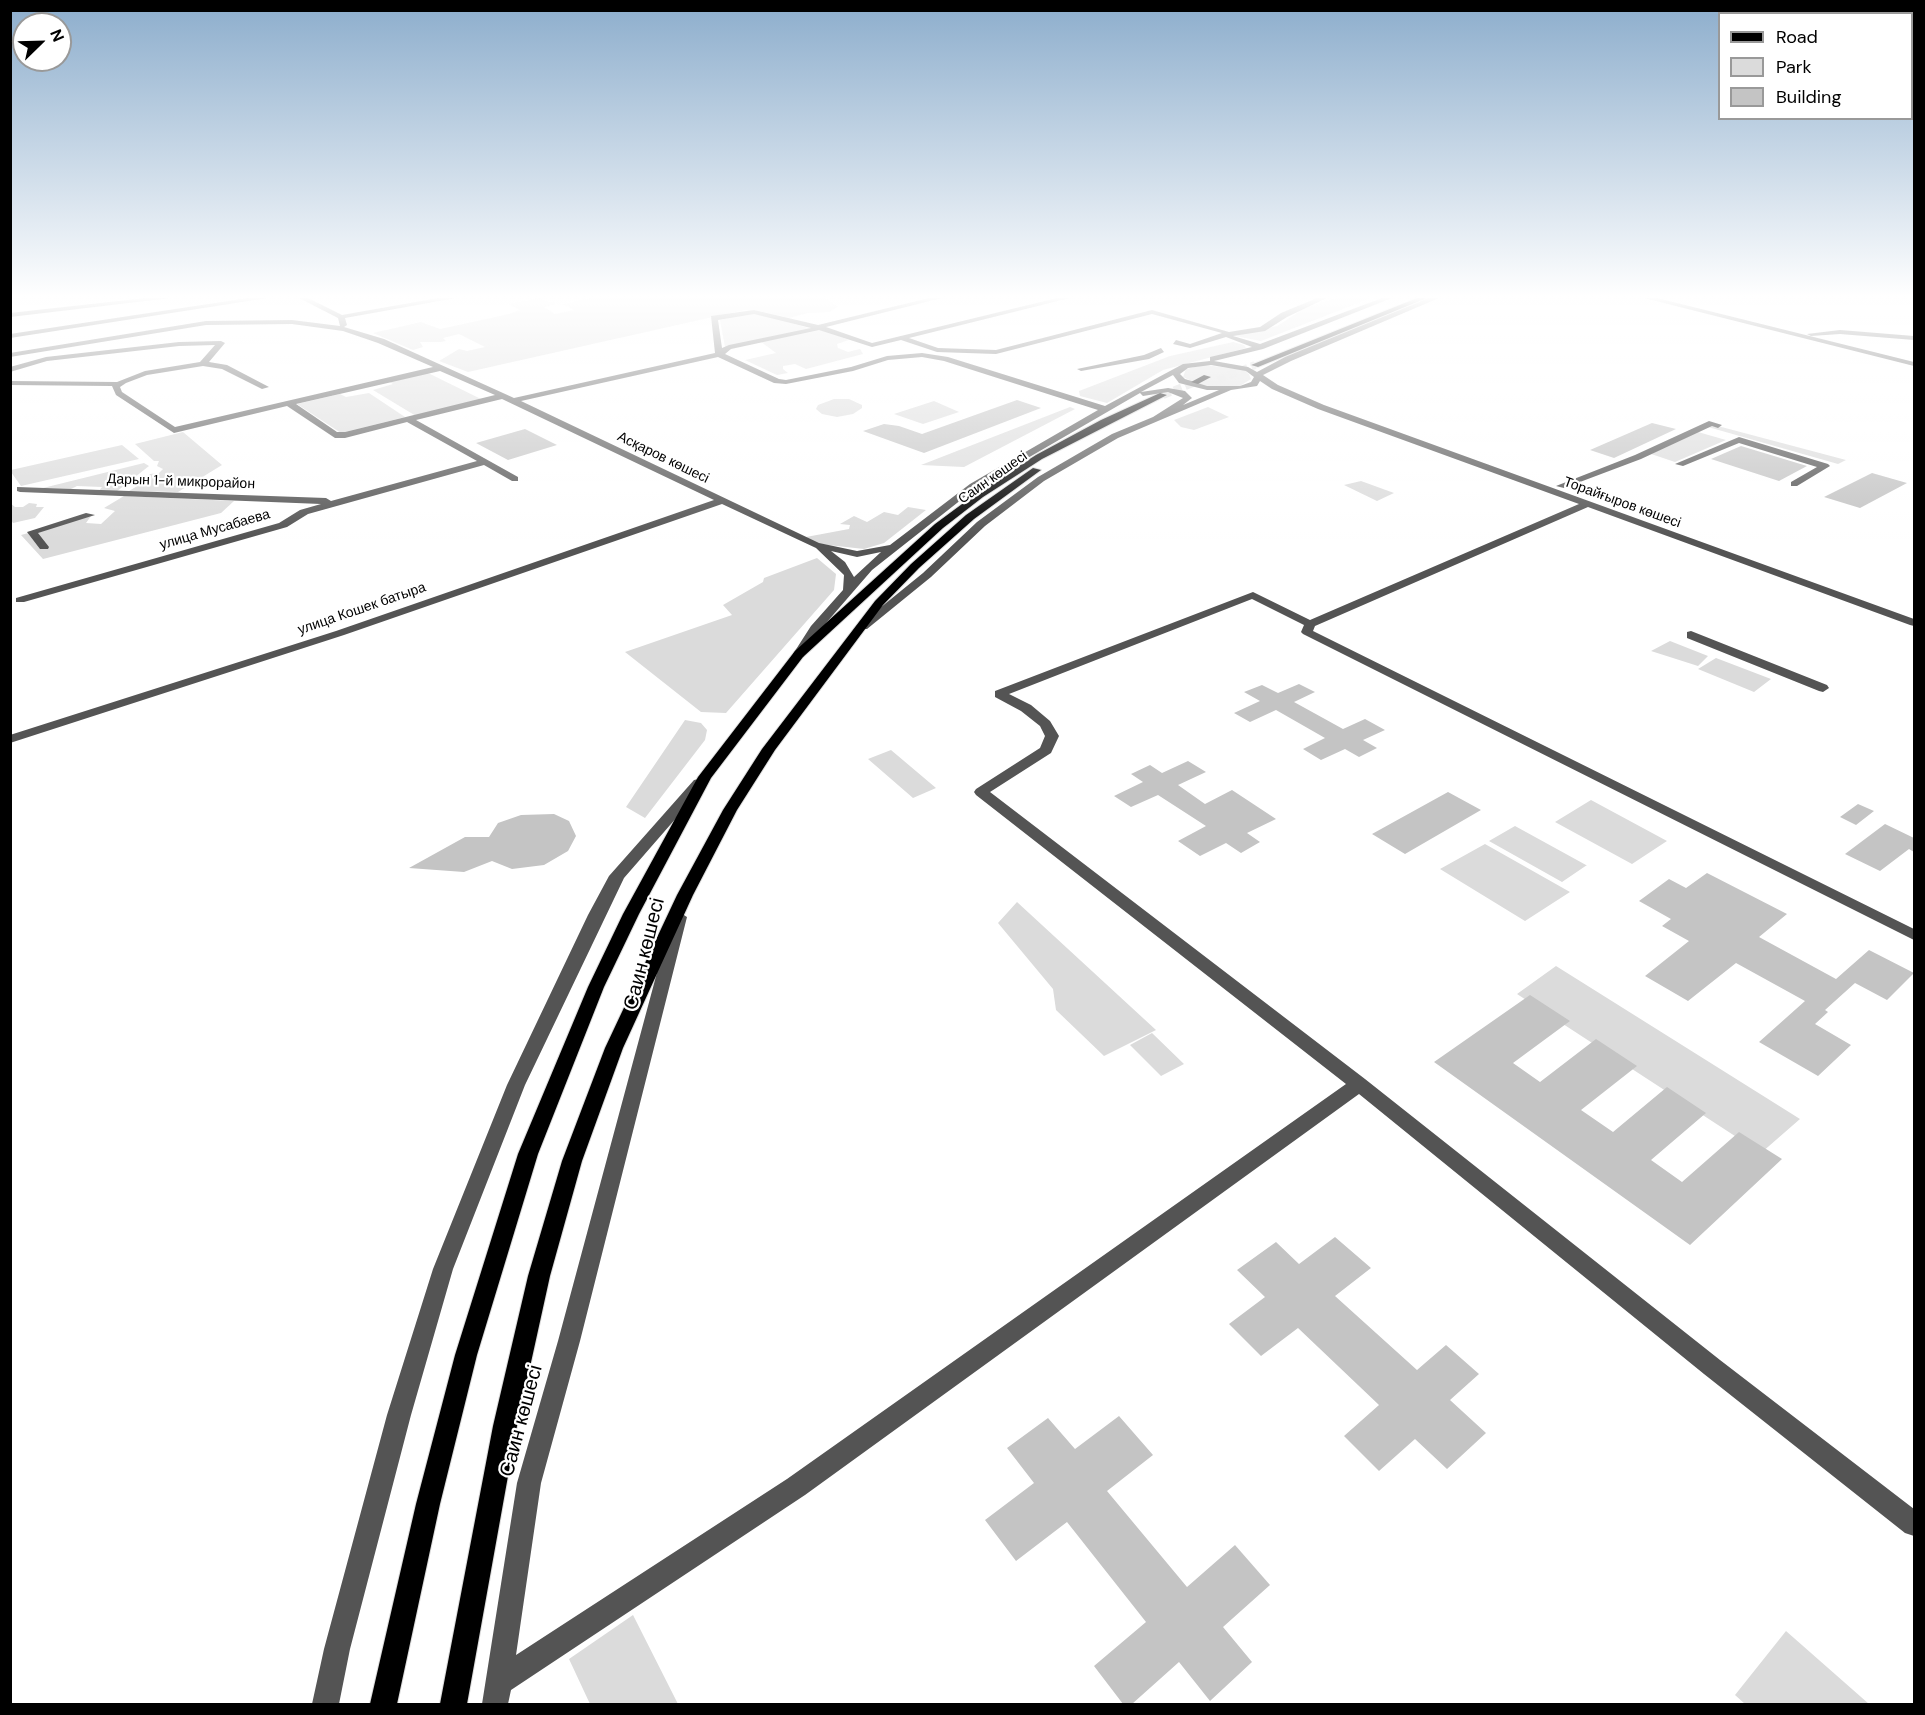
<!DOCTYPE html>
<html>
<head>
<meta charset="utf-8">
<style>
	body { margin:0 }
	#map { position:relative; width:1925px; height:1715px; overflow:hidden; background:#fff; font-family:"DM Sans",sans-serif }
	canvas { display:block }
	.frame { position:absolute; inset:0; border:12px solid #000; pointer-events:none }
	.legend { position:absolute; left:1718px; top:12px; width:195px; height:108px; box-sizing:border-box; background:#fff; border:2px solid #999; margin:0; padding:8px 10px; list-style:none; font-size:18px; color:#000 }
	.legend li { display:flex; align-items:center; gap:12px; height:30px }
	.legend b { width:30px; border:2px solid #999 }
	.north { position:absolute; left:12px; top:12px; width:60px; height:60px; box-sizing:border-box; background:#fff; border:2px solid #999; border-radius:50%; rotate:67deg; font-size:16px; font-weight:700; line-height:24px; text-align:center; color:#000 }
	.north::after { content:''; display:block; margin:auto; width:21px; height:27px; background:#000; clip-path:polygon(50% 0,100% 100%,50% 72%,0 100%) }
</style>
</head>
<body>
<div id="map">
<canvas width="1925" height="1715"></canvas>
<div class="frame"></div>
<ul class="legend">
<li><b style="height:8px;background:#000"></b>Road</li>
<li><b style="height:16px;background:#dbdbdb"></b>Park</li>
<li><b style="height:16px;background:#c4c4c4"></b>Building</li>
</ul>
<div class="north">N</div>
</div>
<script>
const g = document.querySelector('canvas').getContext('2d');
g.lineJoin = 'round';
function fillPath(path, color) { g.fillStyle = color; g.fill(path, 'evenodd'); }
const shape = rows => new Path2D(rows.map(r => 'M' + r).join(''));
function strokePath(path, color, width, dash) { g.strokeStyle = color; g.lineWidth = width; g.lineCap = dash ? 'butt' : 'round'; g.setLineDash(dash || []); g.stroke(path); }
function label(font, color, halo, rows, align = 'center') {
  g.font = font + ' "DM Sans",sans-serif'; g.lineWidth = 4.5; g.setLineDash([]); g.textBaseline = 'middle'; g.strokeStyle = halo; g.fillStyle = color; for (const [text, x, y, turn = 0] of rows) {
    g.save(); g.translate(x, y); g.rotate((+turn || 0) * Math.PI / 180); g.textAlign = isNaN(turn) ? turn : align; if (halo) g.strokeText(text, 0, 0); g.fillText(text, 0, 0); g.restore();
  }
}
fillPath(shape([
	[539,298,557,304,544,307,555,314,574,310,563,304,590,298,826,298,838,307,829,312,808,313,789,318,755,310,744,310,468,372,439,361,459,349,467,351,485,347,459,334,443,338,446,341,441,342,420,342,423,347,413,350,373,333,421,322,440,329,509,314,520,310,508,304],
	[1337,298,1371,298,1261,341,1235,336,1277,326,1305,308],
	[746,314,762,314,811,329,823,330,849,340,837,344,838,348,848,352,860,349,863,354,806,369,795,364,783,366,783,369,788,373,777,375,745,360,776,353,760,341,725,347,720,320],
	[1233,342,1244,345,1246,348,1163,370,1107,403,1080,396,1079,391,1170,356],
	[1204,365,1240,369,1249,374,1251,379,1240,386,1218,387,1202,386,1183,377,1186,369],
	[426,372,483,400,416,416,373,390,393,384,388,381],
	[369,393,405,417,341,433,297,404,340,394,346,397],
	[834,399,849,399,862,405,862,408,853,414,837,417,822,414,816,409,818,405],
	[934,401,959,412,923,424,894,414],
	[1070,407,1075,409,964,467,921,465],
	[1208,407,1229,417,1194,430,1181,427,1174,420],
	[1714,425,1846,460,1838,464,1708,427],
	[183,432,222,465,178,492,129,491,149,479,147,477,150,474,159,473,163,469,157,466,159,461,154,461,135,444],
	[1698,432,1726,440,1675,462,1651,454],
	[122,445,139,459,21,486,11,472,11,470],
	[144,463,149,466,116,492,99,491,102,487,77,486,71,489,43,488],
	[1361,481,1394,493,1377,501,1344,485],
	[124,496,234,501,221,513,43,559,21,535,91,516,86,523,101,524,115,511,104,508],
	[10,503,15,507,23,507,29,503,37,504,36,507,44,507,35,518,13,523,11,520],
	[908,507,926,510,884,543,864,549,819,544,806,537,849,529,850,525,840,524,854,516,867,522,884,512,898,515],
	[817,558,836,574,834,590,726,713,701,712,625,652,732,615,723,605,763,582,764,578],
	[1670,641,1708,656,1698,666,1651,651],
	[1716,658,1771,679,1754,692,1698,669],
	[685,720,701,723,707,730,705,740,645,818,626,807],
	[891,750,936,788,913,798,868,759],
	[1591,800,1667,841,1632,864,1555,822],
	[1515,826,1586,865,1587,865,1562,882,1489,841],
	[1485,844,1570,892,1525,921,1440,869],
	[1017,902,1156,1030,1104,1056,1056,1010,1053,989,998,923],
	[1556,966,1800,1119,1761,1153,1517,994],
	[1152,1033,1184,1064,1161,1076,1130,1045],
	[633,1615,678,1704,590,1704,569,1659],
	[1786,1631,1869,1704,1745,1704,1735,1695]
]), '#dbdbdb');
fillPath(shape([
	[1017,400,1041,408,924,453,863,431,884,424,899,426,922,434],
	[1652,423,1676,429,1614,458,1590,450],
	[525,429,557,445,508,460,476,443],
	[1741,446,1807,466,1779,481,1711,459],
	[1872,473,1907,483,1860,508,1824,497],
	[1299,684,1315,692,1294,702,1343,729,1365,719,1385,730,1363,740,1377,748,1359,757,1345,749,1321,760,1303,749,1325,738,1276,710,1250,722,1234,713,1260,701,1244,692,1262,685,1278,693],
	[1188,761,1206,772,1178,785,1205,804,1232,790,1276,819,1247,833,1260,842,1241,853,1226,843,1200,856,1178,841,1206,826,1158,795,1131,807,1114,796,1143,782,1131,774,1150,765,1162,773],
	[1448,792,1481,810,1405,854,1372,834],
	[1858,804,1874,811,1856,825,1840,817],
	[554,814,569,821,576,836,568,851,544,865,512,869,492,861,464,872,409,868,465,837,489,837,498,823,521,815],
	[1885,824,1914,838,1914,852,1909,849,1880,871,1845,854],
	[1707,873,1787,914,1759,937,1836,979,1869,950,1914,973,1887,1000,1855,983,1825,1010,1828,1012,1815,1024,1851,1045,1818,1076,1759,1042,1805,1001,1736,963,1688,1001,1645,976,1689,941,1662,926,1671,919,1639,901,1669,879,1686,888],
	[1530,995,1570,1021,1513,1063,1540,1082,1596,1039,1637,1066,1581,1110,1613,1132,1667,1087,1706,1113,1651,1160,1682,1182,1739,1132,1782,1159,1690,1245,1434,1062],
	[1335,1237,1371,1268,1335,1296,1417,1370,1446,1345,1479,1374,1450,1400,1486,1433,1447,1469,1415,1439,1379,1471,1344,1436,1379,1405,1298,1328,1261,1356,1229,1324,1265,1297,1237,1270,1276,1242,1299,1264],
	[1119,1416,1153,1455,1107,1491,1187,1587,1235,1545,1270,1585,1223,1627,1252,1662,1210,1701,1179,1662,1132,1704,1123,1704,1094,1666,1146,1622,1067,1522,1016,1561,985,1520,1034,1483,1007,1448,1048,1418,1075,1449]
]), '#c4c4c4');
strokePath(shape([
	[1218,380,1255,365],
	[1163,395,1195,382]
]), '#d9d9d9', 8, [8, 4]);
const major = shape([
	[1417,298,1427,298,1258,367,1251,365,1417,298],
	[1204,375,1211,377,1198,384,1191,382,1204,375],
	[1160,393,1167,395,1042,459,983,497,943,528,803,657,711,778,639,914,604,987,538,1154,477,1355,440,1504,397,1704,370,1704,416,1504,455,1355,518,1154,588,987,623,914,698,777,795,651,935,524,977,493,1036,455,1101,420,1160,393],
	[1033,468,1041,470,974,519,919,568,883,605,775,750,737,810,693,895,623,1048,582,1161,550,1276,517,1426,467,1704,440,1704,493,1426,528,1276,562,1161,605,1048,677,895,723,810,762,749,875,601,911,564,966,515,1033,468]
]);
strokePath(major, '#dbdbdb', 2);
fillPath(shape([
	[145,298,171,298,10,317,10,313,145,298],
	[248,298,268,298,10,338,10,334,248,298],
	[299,298,308,298,342,315,438,298,456,298,345,318,347,325,344,327,384,339,514,398,715,353,711,316,754,310,818,325,929,298,942,298,826,327,872,343,1057,298,1070,298,909,338,938,348,996,350,1152,310,1229,332,1260,327,1281,313,1317,298,1327,298,1287,317,1265,331,1233,336,1260,344,1382,298,1392,298,1263,349,1214,361,1248,367,1257,372,1285,357,1429,298,1439,298,1291,361,1263,375,1278,385,1324,405,1914,619,1914,626,1910,625,1588,507,1315,626,1313,631,1914,929,1914,940,1303,634,1301,632,1304,625,1252,599,1009,694,1031,705,1050,721,1059,736,1051,753,990,792,1365,1079,1720,1360,1914,1509,1914,1536,1905,1533,1704,1374,1359,1094,805,1495,511,1690,508,1704,482,1704,517,1483,558,1341,673,913,679,912,687,917,580,1341,541,1483,516,1655,787,1479,1346,1084,976,795,974,792,976,789,1040,748,1045,736,1040,726,1021,711,995,697,995,691,1253,592,1310,620,1579,504,1318,409,1272,389,1260,381,1257,386,1231,390,1118,438,1044,481,985,526,931,577,867,629,859,629,859,625,923,573,977,522,1038,477,1112,434,1153,417,1183,398,1168,392,1143,396,1140,393,976,488,872,570,820,630,803,657,799,658,793,654,811,626,843,590,844,575,816,548,722,504,344,635,10,743,10,735,336,631,714,500,502,399,416,420,518,477,518,481,512,481,484,465,308,514,287,527,24,602,16,602,16,598,279,523,300,510,321,504,20,492,17,491,17,487,326,498,331,501,477,461,407,422,345,438,335,438,287,406,174,433,116,395,112,386,10,385,10,381,117,382,145,371,200,362,215,345,179,346,47,361,10,372,10,367,46,357,179,342,221,341,225,343,209,362,227,365,269,387,262,389,222,369,203,366,147,375,126,383,120,387,122,392,175,427,433,367,378,343,343,331,292,324,206,325,10,357,10,353,206,321,292,320,340,326,338,318,299,298],
	[754,314,811,328,729,345,722,348,718,320,754,314],
	[1152,314,1222,333,1190,344,1176,340,1173,344,1190,348,1226,337,1252,347,1210,357,1210,361,1183,364,1105,406,948,357,922,353,887,356,851,367,786,380,779,379,725,354,731,349,819,330,872,347,901,340,937,352,996,354,1152,314],
	[718,357,774,383,786,384,853,371,888,360,922,357,944,361,1098,410,970,484,890,545,857,551,819,543,521,401,718,357],
	[1211,365,1246,371,1254,377,1251,382,1240,386,1207,386,1185,379,1180,374,1188,368,1211,365],
	[440,371,495,395,345,432,337,432,296,404,440,371],
	[1173,375,1179,383,1207,390,1219,390,1183,405,1192,398,1185,391,1168,388,1141,392,1173,375],
	[831,551,857,557,881,552,854,577,845,562,831,551],
	[1644,298,1657,298,1914,362,1914,366,1644,298],
	[1840,330,1914,336,1914,340,1840,334,1811,336,1807,334,1840,330],
	[1161,348,1164,352,1149,359,1081,371,1077,369,1144,355,1161,348],
	[1709,421,1722,425,1718,428,1712,426,1641,459,1564,488,1556,486,1635,455,1709,421],
	[1739,437,1828,464,1830,466,1797,486,1791,486,1791,482,1817,467,1739,443,1683,466,1675,464,1739,437],
	[86,513,95,515,38,533,49,547,48,549,40,549,27,532,86,513],
	[1691,631,1827,685,1829,688,1823,692,1819,691,1687,638,1687,632,1691,631],
	[699,779,706,783,704,786,624,878,525,1085,453,1269,411,1415,350,1649,339,1704,312,1704,324,1649,387,1415,433,1269,507,1085,588,915,609,876,694,780,699,779]
]), '#545454');
fillPath(major, '#000');
const sky = g.createLinearGradient(0, 0, 0, 539);
sky.addColorStop(0, '#8cadcc');
sky.addColorStop(0.55, '#fff');
sky.addColorStop(1, '#ffffff00');
g.fillStyle = sky;
g.fillRect(0, 0, 1925, 539);
label('14px', '#000', '#fff', [
	["Асқаров көшесі",663,458,26],
	["Саин көшесі",993,478,-35],
	["Дарын 1-й микрорайон",181,482,2],
	["Торайғыров көшесі",1622,503,20],
	["улица Мусабаева",215,530,-16],
	["улица Кошек батыра",362,609,-19]
]);
label('20px', '#000', '#fff', [
	["Саин көшесі",645,954,-76],
	["Саин көшесі",522,1421,-75]
]);
</script>
</body>
</html>
